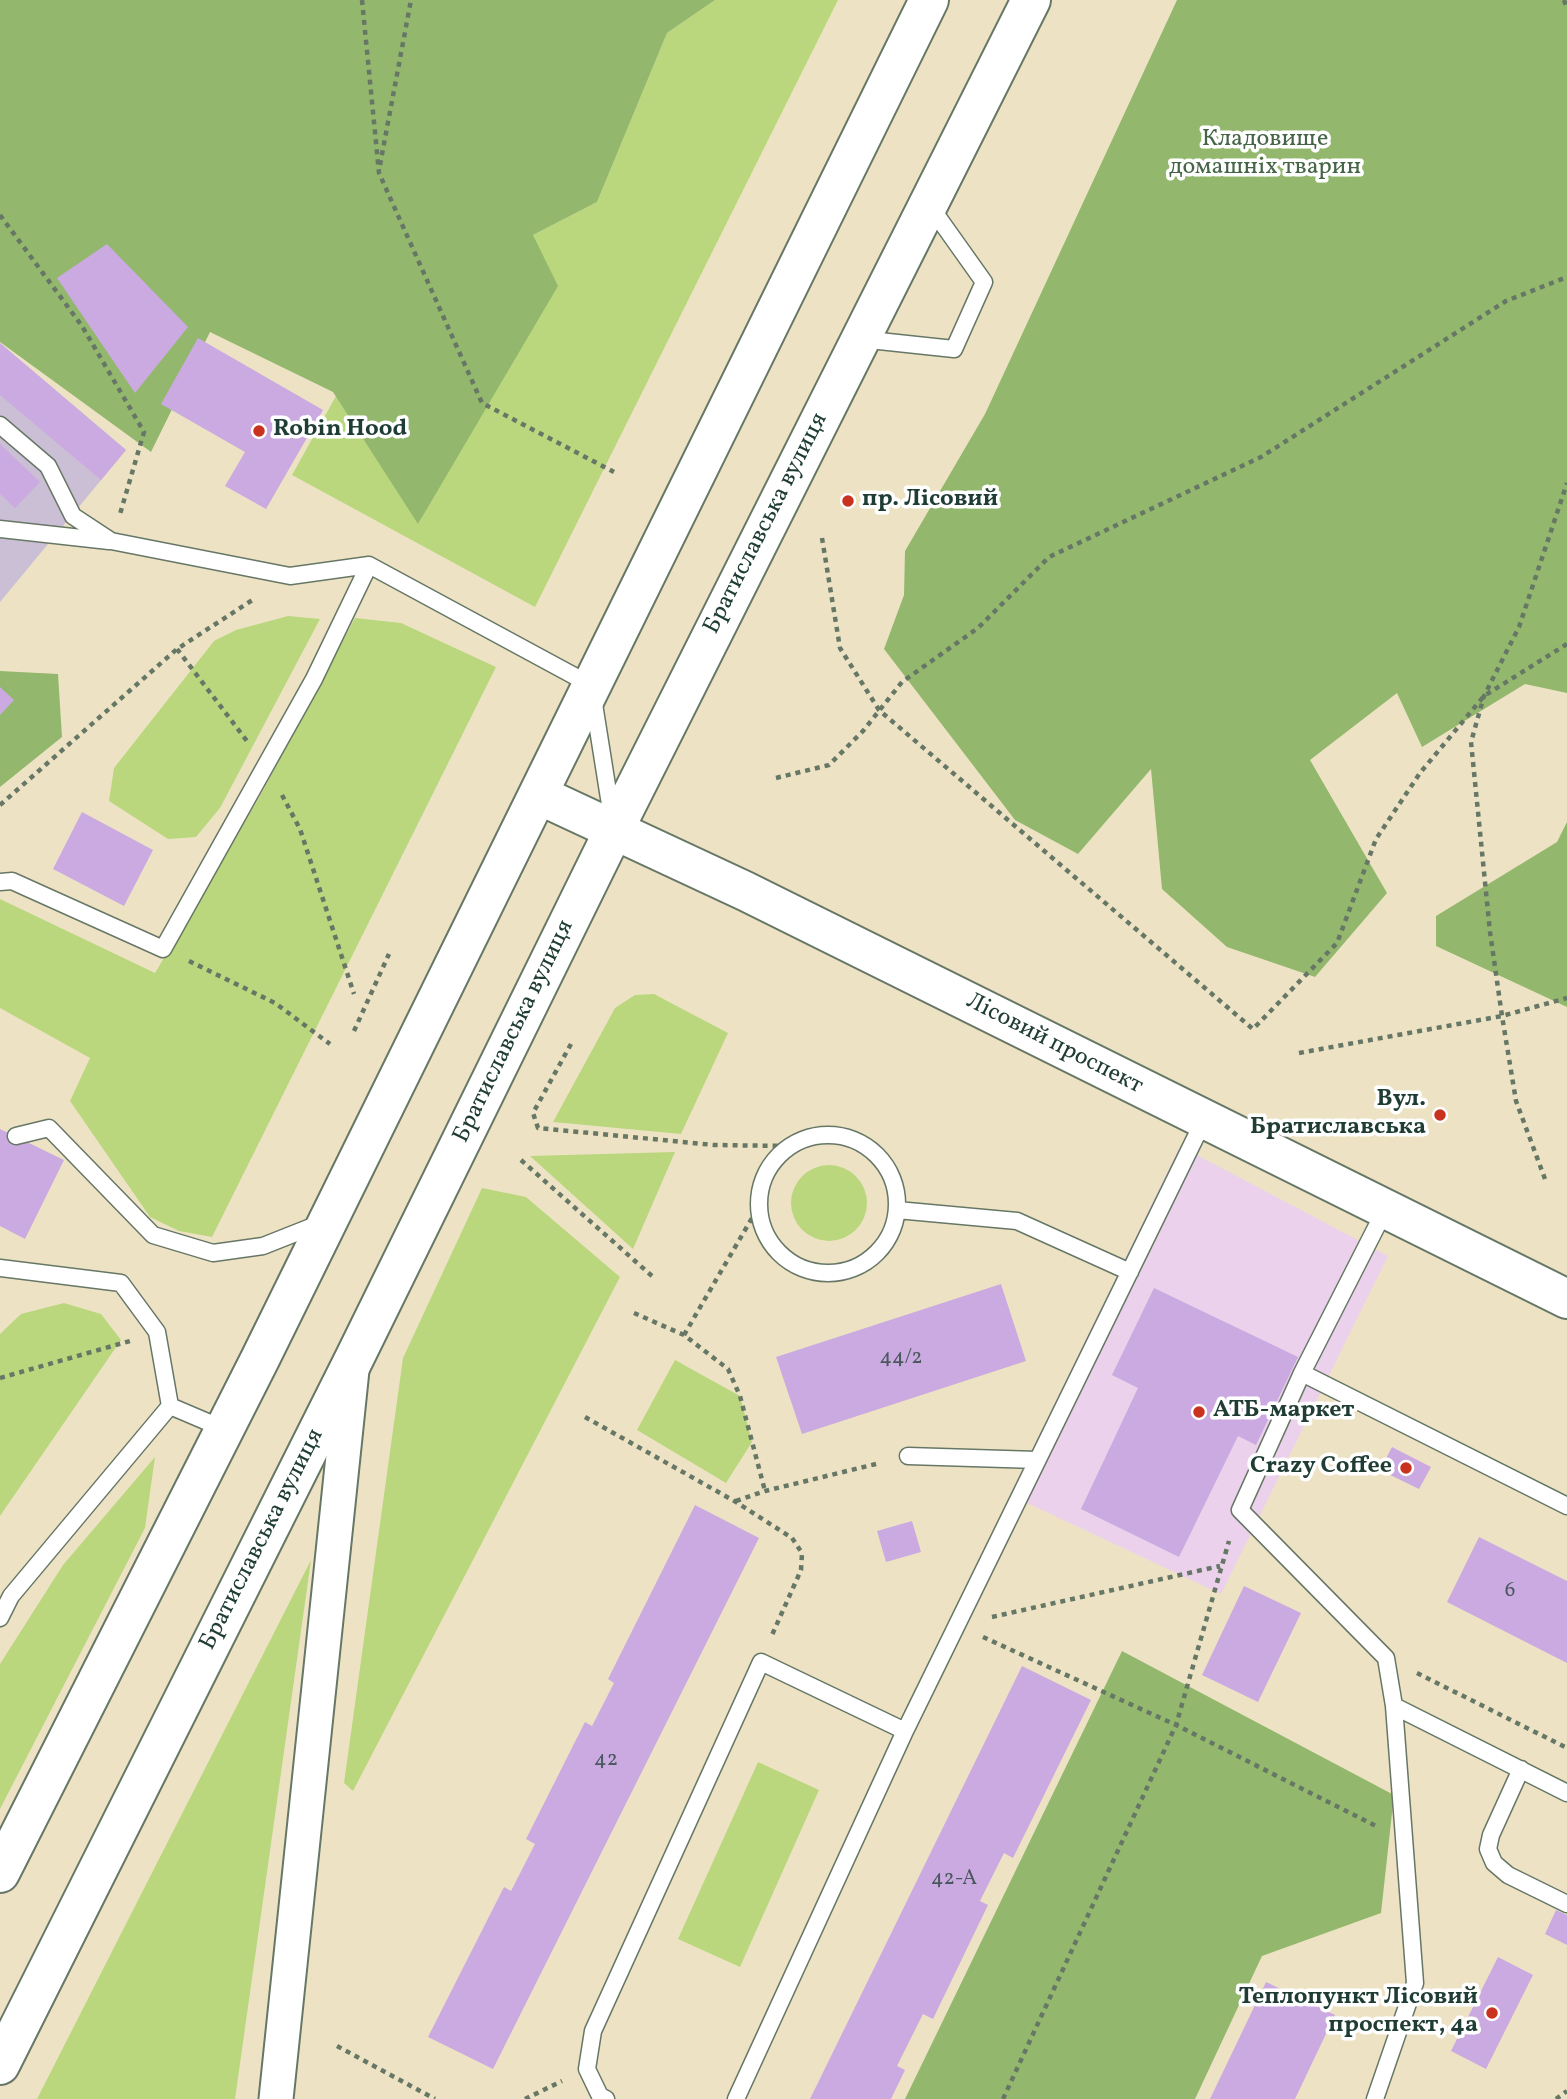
<!DOCTYPE html>
<html>
<head>
<meta charset="utf-8">
<style>
	body { margin:0 }
	canvas { display:block; background:#ede3c4 }
</style>
</head>
<body>
<canvas width="1567" height="2099"></canvas>
<script>
const g = document.querySelector('canvas').getContext('2d');
g.lineJoin = 'round';
function fillPath(path, color) { g.fillStyle = color; g.fill(path, 'evenodd'); }
const shape = rows => new Path2D(rows.map(r => 'M' + r).join(''));
function strokePath(path, color, width, dash) { g.strokeStyle = color; g.lineWidth = width; g.lineCap = dash ? 'butt' : 'round'; g.setLineDash(dash || []); g.stroke(path); }
function label(font, color, halo, rows, align = 'center') {
  g.font = font + ' Vollkorn,serif'; g.lineWidth = 7; g.setLineDash([]); g.textBaseline = 'middle'; g.strokeStyle = halo; g.fillStyle = color; for (const [text, x, y, turn = 0] of rows) {
    g.save(); g.translate(x, y); g.rotate((+turn || 0) * Math.PI / 180); g.textAlign = isNaN(turn) ? turn : align; if (halo) g.strokeText(text, 0, 0); g.fillText(text, 0, 0); g.restore();
  }
}
fillPath(shape([
	[1180,1146,1388,1256,1221,1594,1010,1495]
]), '#ebd1eb');
fillPath(shape([
	[0,343,126,450,0,602]
]), '#cbbfd5');
fillPath(shape([
	[715,0,838,0,535,607,292,475,336,396,419,523,533,235,597,202,667,33],
	[288,616,320,619,220,808,196,837,168,839,109,801,114,768,214,641,236,630],
	[355,618,401,623,496,667,212,1237,179,1231,150,1217,70,1101,90,1058,0,1008,0,899,155,973,260,796],
	[654,994,728,1033,681,1134,553,1122,615,1008,635,995],
	[675,1152,633,1249,530,1156],
	'791 1203a38 38 0 1 1 76 0a38 38 0 1 1-76 0Z',
	[482,1188,526,1197,620,1277,353,1791,344,1783,403,1358],
	[64,1303,101,1314,121,1340,0,1516,0,1334,21,1314],
	[675,1360,740,1396,752,1442,726,1483,637,1430],
	[155,1457,145,1528,0,1809,0,1664,63,1565],
	[311,1560,235,2099,37,2099],
	[758,1762,819,1790,740,1967,678,1939]
]), '#bad77e');
fillPath(shape([
	[0,0,715,0,667,33,597,202,533,235,558,286,418,524,333,392,210,332,151,452,0,342],
	[1177,0,1567,0,1567,693,1525,684,1422,747,1397,693,1310,760,1387,893,1315,977,1227,947,1162,889,1151,769,1078,854,1015,820,884,649,904,595,905,551,985,414],
	[0,671,58,674,62,737,0,787],
	[1567,822,1567,1007,1436,946,1436,916,1557,842],
	[1122,1651,1394,1795,1381,1913,1262,1956,1195,2099,905,2099]
]), '#93b86d');
fillPath(shape([
	[107,244,188,327,135,393,57,278],
	[198,338,323,410,266,509,225,486,245,452,161,404],
	[0,343,126,450,101,480,0,395],
	[0,444,40,482,15,508,0,494],
	[0,687,14,700,0,715],
	[82,812,153,850,124,906,53,869],
	[0,1129,64,1160,25,1239,0,1226],
	[1001,1284,1026,1361,802,1434,776,1357],
	[1154,1288,1298,1357,1256,1445,1238,1436,1179,1557,1081,1509,1138,1388,1112,1375],
	[1392,1447,1431,1467,1419,1489,1380,1470],
	[695,1505,759,1538,493,2069,428,2037,504,1887,511,1891,535,1844,526,1839,585,1722,592,1726,614,1683,608,1679],
	[912,1521,921,1552,886,1562,877,1531],
	[1479,1537,1567,1581,1567,1663,1447,1602],
	[1244,1586,1301,1613,1258,1702,1202,1675],
	[1022,1666,1091,1700,1013,1858,1004,1853,980,1901,988,1905,933,2019,923,2014,897,2066,905,2070,891,2099,810,2099],
	[1556,1910,1567,1915,1567,1945,1545,1934],
	[1498,1957,1533,1975,1486,2069,1451,2051],
	[1266,1982,1335,2015,1295,2099,1210,2099]
]), '#caaae0');
const lane = shape([
	[860,339,954,349,984,282,930,206],
	[0,425,48,466,73,516,111,541,290,576,369,565,591,685,612,817],
	[0,529,109,541],
	[0,882,12,881,163,949,314,679,369,565],
	'759 1204a69 69 0 1 1 138 0a69 69 0 1 1-138 0Z',
	[16,1136,49,1128,153,1235,213,1253,263,1246,321,1223],
	[897,1210,1017,1221,1130,1272],
	[0,1268,121,1283,157,1332,170,1406,11,1596,0,1618],
	[1302,1373,1567,1506],
	[170,1406,224,1429],
	[908,1456,1037,1460],
	[1394,1706,1567,1793],
	[905,1731,1204,1120],
	[1521,1769,1491,1835,1488,1849,1494,1863,1508,1875,1567,1904],
	[606,2099,600,2096,587,2069,593,2031,761,1662,905,1731,736,2099],
	[1375,2099,1415,1983,1394,1706,1386,1658,1240,1510,1302,1373,1385,1210]
]);
const street = shape([
	[276,2099,352,1370]
]);
const secondary = shape([
	[539,795,745,891,1567,1299]
]);
const primary = shape([
	[0,1873,260,1359,929,0],
	[0,2065,354,1359,614,830,1031,0]
]);
strokePath(lane, '#677766', 19);
strokePath(street, '#677766', 37);
strokePath(secondary, '#677766', 42);
strokePath(primary, '#677766', 42);
strokePath(shape([
	[362,0,379,173,482,403,614,472],
	[1564,0,1567,9],
	[380,165,411,0],
	[0,215,82,326,144,432,120,514],
	[822,538,840,648,879,710,1253,1029,1337,943,1376,839,1420,773,1484,696,1567,644],
	[177,649,247,741],
	[776,778,829,765,863,731,902,682,978,628,1049,557,1261,457,1506,301,1567,277],
	[282,795,300,829,354,994],
	[0,805,177,649,254,599],
	[189,961,275,1003,330,1044],
	[354,1031,389,954],
	[571,1044,533,1113,538,1128,714,1145,790,1146],
	[1299,1053,1502,1016,1567,998],
	[521,1160,652,1276],
	[1545,1179,1516,1101,1502,1016,1490,932,1471,742,1484,696,1519,627,1567,483],
	[634,1313,684,1335,728,1369,740,1396,765,1491],
	[684,1335,759,1206],
	[0,1378,130,1341],
	[585,1417,736,1502,792,1538,802,1553,801,1570,772,1635],
	[736,1501,765,1491,880,1463],
	[992,1617,1220,1566],
	[983,1637,1176,1725,1376,1826],
	[1417,1673,1567,1748],
	[337,2046,435,2099],
	[525,2099,562,2081],
	[1003,2099,1176,1725,1229,1541],
	[1556,2099,1567,2091]
]), '#677766', 4.5, [5, 5]);
strokePath(lane, '#fff', 16);
strokePath(street, '#fff', 33);
strokePath(secondary, '#fff', 38);
strokePath(primary, '#fff', 38);
for (const [x, y, r, color] of [
	[259,431,7,"#c8321e"],
	[848,501,7,"#c8321e"],
	[1440,1115,7,"#c8321e"],
	[1199,1412,7,"#c8321e"],
	[1406,1468,7,"#c8321e"],
	[1492,2013,7,"#c8321e"]
]) { const dot = new Path2D(); dot.arc(x, y, r, 0, 2 * Math.PI); g.fillStyle = color; g.fill(dot); strokePath(dot, '#fff', 2.5); }
label('21px', '#4a585f', null, [
	["44/2",901,1359],
	["6",1510,1592],
	["42",606,1761],
	["42-А",954,1880]
]);
label('24px', '#466446', '#fff', [
	["Кладовище",1265,141],
	["домашніх тварин",1265,169]
]);
label('bold 24px', '#1f3d34', '#fff', [
	["Robin Hood",273,431],
	["пр. Лісовий",862,501],
	["Вул.",1426,1101,"right"],
	["Братиславська",1426,1129,"right"],
	["АТБ-маркет",1213,1412],
	["Crazy Coffee",1392,1468,"right"],
	["Теплопункт Лісовий",1478,1999,"right"],
	["проспект, 4а",1478,2027,"right"]
], 'left');
label('24px', '#1f3d34', '#fff', [
	["Братиславська вулиця",767,524,-63],
	["Братиславська вулиця",515,1032,-64],
	["Лісовий проспект",1054,1045,27],
	["Братиславська вулиця",263,1540,-63]
]);
</script>
</body>
</html>
